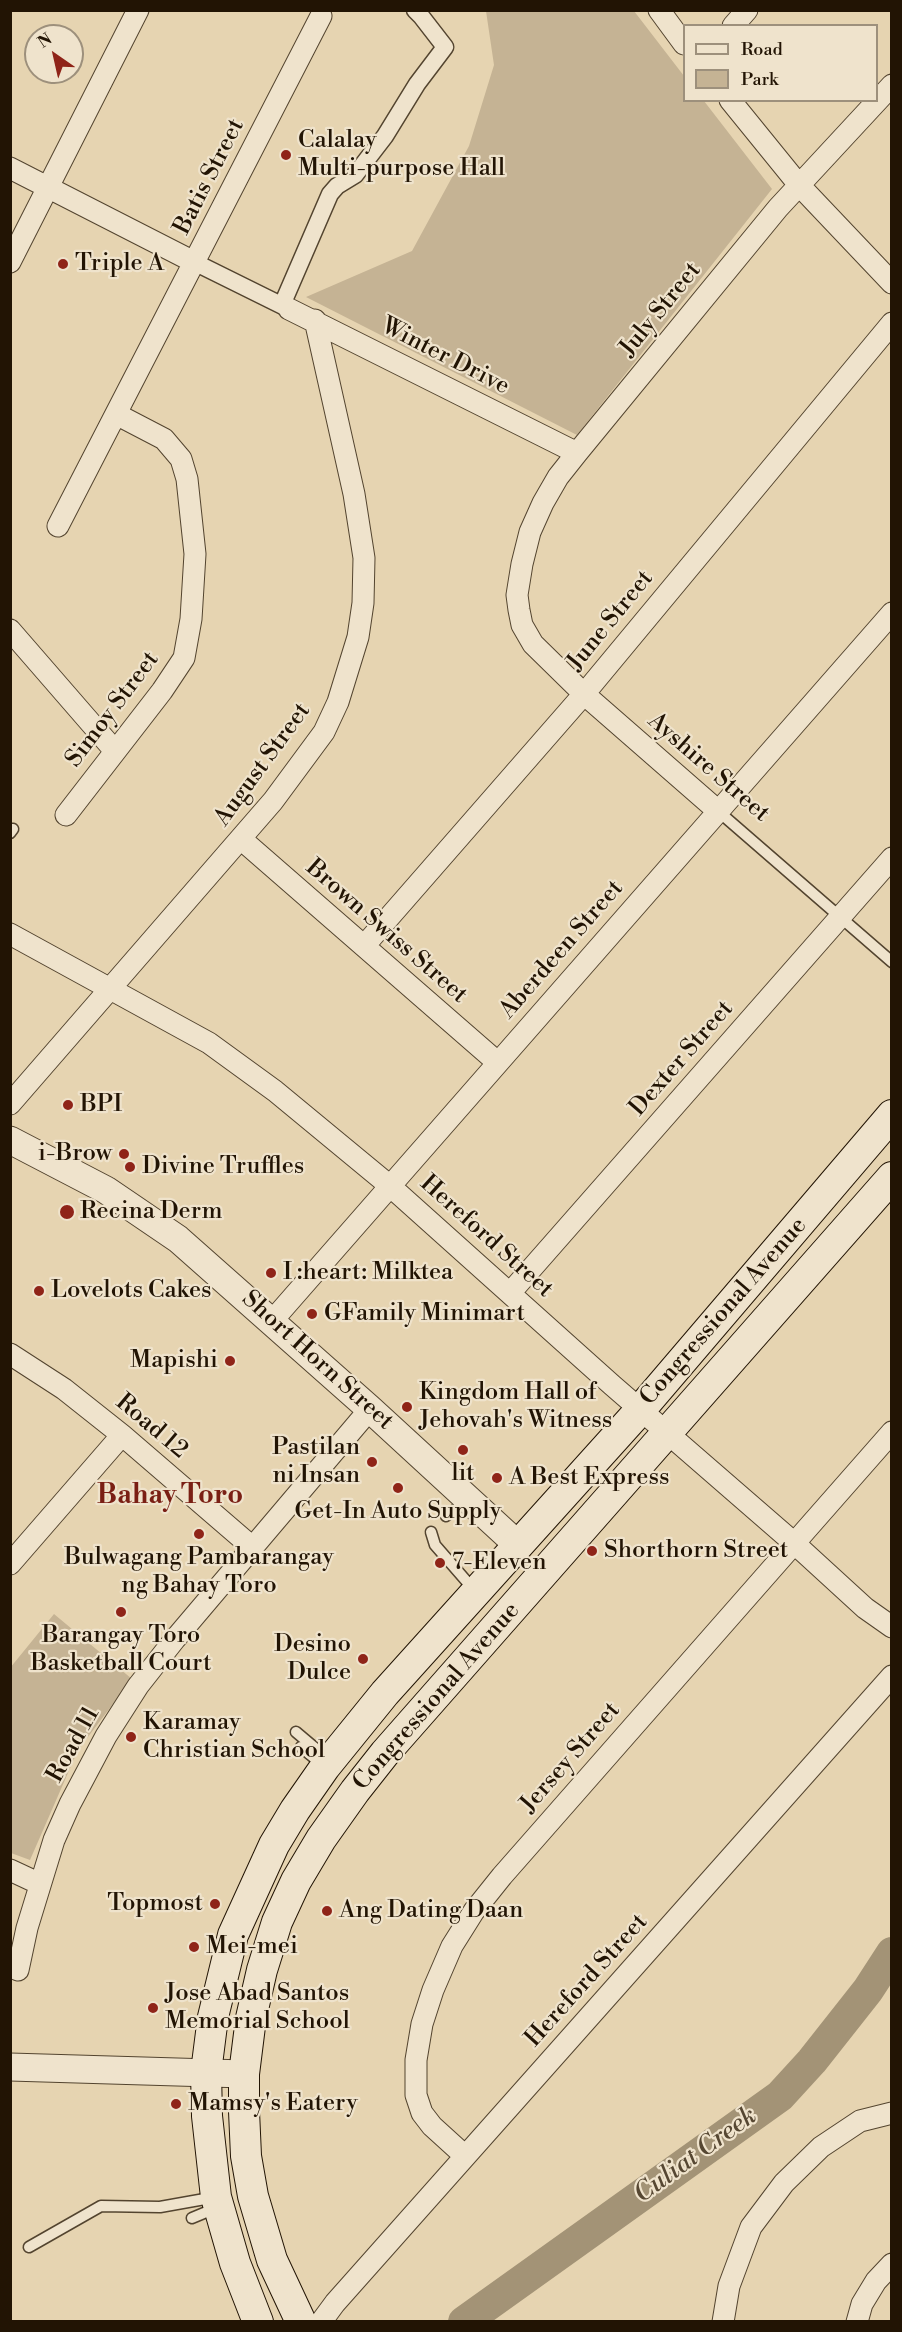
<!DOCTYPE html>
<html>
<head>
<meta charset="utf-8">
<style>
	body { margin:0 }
	#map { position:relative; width:902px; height:2332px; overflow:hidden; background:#e6d4b1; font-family:"Libre Bodoni",serif }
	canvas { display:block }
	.frame { position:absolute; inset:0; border:12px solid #221404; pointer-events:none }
	.legend { position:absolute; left:683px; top:24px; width:195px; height:78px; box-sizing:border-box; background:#efe3cc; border:2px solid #9d907c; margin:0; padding:8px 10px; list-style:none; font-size:18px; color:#221404 }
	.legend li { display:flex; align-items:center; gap:12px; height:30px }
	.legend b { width:30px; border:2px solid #9d907c }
	.north { position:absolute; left:24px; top:24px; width:60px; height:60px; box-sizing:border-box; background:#efe3cc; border:2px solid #9d907c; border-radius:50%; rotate:326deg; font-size:16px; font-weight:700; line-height:24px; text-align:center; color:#221404 }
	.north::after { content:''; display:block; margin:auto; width:21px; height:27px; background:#8f2418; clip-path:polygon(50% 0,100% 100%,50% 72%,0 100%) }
</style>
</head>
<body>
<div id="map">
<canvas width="902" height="2332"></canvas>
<div class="frame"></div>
<ul class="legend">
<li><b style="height:8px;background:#efe3cc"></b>Road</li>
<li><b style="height:16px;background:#c5b394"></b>Park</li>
</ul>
<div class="north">N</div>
</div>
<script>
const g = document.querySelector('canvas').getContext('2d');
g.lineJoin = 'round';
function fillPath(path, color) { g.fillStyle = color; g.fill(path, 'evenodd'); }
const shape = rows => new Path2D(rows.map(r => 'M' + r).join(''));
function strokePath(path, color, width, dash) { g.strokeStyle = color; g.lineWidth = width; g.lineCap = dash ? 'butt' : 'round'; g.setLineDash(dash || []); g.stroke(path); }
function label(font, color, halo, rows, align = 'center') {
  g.font = font + ' "Libre Bodoni",serif'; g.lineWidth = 4.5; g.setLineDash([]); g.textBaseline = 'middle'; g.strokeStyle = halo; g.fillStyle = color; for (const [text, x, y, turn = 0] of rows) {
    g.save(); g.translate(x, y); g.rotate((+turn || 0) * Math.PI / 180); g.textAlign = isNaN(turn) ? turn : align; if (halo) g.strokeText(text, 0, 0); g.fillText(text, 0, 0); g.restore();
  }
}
fillPath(shape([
	[486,11,634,11,684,76,684,100,704,101,772,189,577,435,306,297,412,251,469,146,494,65],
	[54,1614,132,1679,78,1750,30,1860,11,1853,10,1668]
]), '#c5b394');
strokePath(shape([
	[464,2322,780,2096,812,2061,868,1990,892,1953]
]), '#a39376', 32);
const service = shape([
	[718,811,892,962],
	[10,833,13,829],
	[446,1516,469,1500],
	[431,1532,435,1545,475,1591],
	[296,1732,328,1759],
	[301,1747,324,1766],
	[192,2218,216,2208],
	[29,2247,101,2206,160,2207,216,2197]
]);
const pedestrian = shape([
	[194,262,289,309],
	[282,305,330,194,337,186,355,175,385,136,417,84,445,47,421,16,415,10]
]);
const minor = shape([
	[659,10,684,44],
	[733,26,747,10],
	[730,100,799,185,892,283],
	[10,168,194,262],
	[10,262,138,10],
	[289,309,577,453],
	[58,526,321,16],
	[10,630,115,751],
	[718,811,584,694,533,644,522,625,519,610,517,595,522,564,530,532,543,503,558,477,577,453,778,208,892,85],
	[66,815,162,691,184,658,191,619,195,554,187,479,181,459,164,439,116,414],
	[241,839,497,1062],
	[10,934,209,1043,275,1091,390,1186,612,1385,794,1543,865,1608,892,1627],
	[364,946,584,694,892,323],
	[10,1104,273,801,324,732,338,702,358,637,363,603,364,558,354,494,315,320],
	[510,1293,892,858],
	[272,1321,892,613],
	[10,1354,64,1389,122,1435,252,1547],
	[10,1564,122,1435],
	[10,1870,40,1884],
	[18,1970,27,1928,54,1840,70,1804,106,1736,138,1686,175,1639,370,1409],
	[465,2156,432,2126,422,2113,416,2095,416,2060,422,2024,433,1990,452,1946,474,1911,502,1876,892,1432],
	[321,2322,335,2303,892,1676],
	[723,2322,729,2286,751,2227,784,2183,821,2147,860,2121,892,2113],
	[857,2322,862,2304,876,2281,892,2264]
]);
const tertiary = shape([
	[10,1140,106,1190,178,1239,370,1409,518,1545],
	[10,2067,244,2074]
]);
const secondary = shape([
	[258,2322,235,2263,216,2197,207,2116,206,2072,213,2017,233,1935,274,1845,295,1810,325,1767,385,1693,641,1409,892,1115],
	[301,2322,272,2260,253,2196,246,2156,244,2111,244,2074,251,2018,262,1970,277,1922,296,1881,321,1839,355,1791,385,1753,892,1177]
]);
strokePath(service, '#53442f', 13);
strokePath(pedestrian, '#53442f', 19);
strokePath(minor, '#53442f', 23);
strokePath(tertiary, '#53442f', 29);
strokePath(secondary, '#221404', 32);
strokePath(service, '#efe3cc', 10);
strokePath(pedestrian, '#efe3cc', 16);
strokePath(minor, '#efe3cc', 21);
strokePath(tertiary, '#efe3cc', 27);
strokePath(secondary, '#efe3cc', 30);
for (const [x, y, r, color] of [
	[286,155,6,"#8f2418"],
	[63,264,6,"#8f2418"],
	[68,1105,6,"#8f2418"],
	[124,1154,6,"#8f2418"],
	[130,1167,6,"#8f2418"],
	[67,1212,8,"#8f2418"],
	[271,1273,6,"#8f2418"],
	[39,1291,6,"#8f2418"],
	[312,1314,6,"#8f2418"],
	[230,1361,6,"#8f2418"],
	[407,1407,6,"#8f2418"],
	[463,1450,6,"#8f2418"],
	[372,1462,6,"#8f2418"],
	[497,1478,6,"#8f2418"],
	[398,1488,6,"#8f2418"],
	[199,1534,6,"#8f2418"],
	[592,1551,6,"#8f2418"],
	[440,1563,6,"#8f2418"],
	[121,1612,6,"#8f2418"],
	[363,1659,6,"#8f2418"],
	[131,1737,6,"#8f2418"],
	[215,1904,6,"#8f2418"],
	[327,1911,6,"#8f2418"],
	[194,1947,6,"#8f2418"],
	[153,2008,6,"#8f2418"],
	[176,2104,6,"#8f2418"]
]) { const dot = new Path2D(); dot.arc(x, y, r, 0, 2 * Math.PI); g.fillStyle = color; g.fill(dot); strokePath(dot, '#efe3cc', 2); }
label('24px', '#221404', '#efe3cc', [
	["Calalay",298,141],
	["Multi-purpose Hall",298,169],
	["Triple A",75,264],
	["BPI",80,1105],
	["i-Brow",112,1154,"right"],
	["Divine Truffles",142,1167],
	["Recina Derm",80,1212],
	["I :heart: Milktea",283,1273],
	["Lovelots Cakes",51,1291],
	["GFamily Minimart",324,1314],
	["Mapishi",218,1361,"right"],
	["Kingdom Hall of",419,1393],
	["Jehovah's Witness",419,1421],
	["Pastilan",360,1448,"right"],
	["ni Insan",360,1476,"right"],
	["lit",463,1474,"center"],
	["A Best Express",509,1478],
	["Get-In Auto Supply",398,1512,"center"],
	["Shorthorn Street",604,1551],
	["Bulwagang Pambarangay",199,1558,"center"],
	["ng Bahay Toro",199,1586,"center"],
	["7-Eleven",452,1563],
	["Barangay Toro",121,1636,"center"],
	["Basketball Court",121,1664,"center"],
	["Desino",351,1645,"right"],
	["Dulce",351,1673,"right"],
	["Karamay",143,1723],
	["Christian School",143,1751],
	["Topmost",203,1904,"right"],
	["Ang Dating Daan",339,1911],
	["Mei-mei",206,1947],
	["Jose Abad Santos",165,1994],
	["Memorial School",165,2022],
	["Mamsy's Eatery",188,2104]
], 'left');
label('24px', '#221404', '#efe3cc', [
	["Batis Street",210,177,-63],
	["July Street",661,310,-51],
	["Winter Drive",445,357,27],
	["June Street",611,621,-51],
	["Simoy Street",113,710,-53],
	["August Street",263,765,-54],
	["Ayshire Street",708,768,41],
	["Brown Swiss Street",386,932,41],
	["Aberdeen Street",562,950,-49],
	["Dexter Street",682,1059,-49],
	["Hereford Street",486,1237,42],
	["Congressional Avenue",724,1312,-49],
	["Short Horn Street",317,1361,42],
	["Road 12",151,1427,40],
	["Congressional Avenue",437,1697,-49],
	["Road 11",74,1745,-61],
	["Jersey Street",571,1758,-49],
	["Hereford Street",587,1981,-48]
]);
label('italic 26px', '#564732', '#efe3cc', [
	["Culiat Creek",696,2156,-36]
]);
label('bold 27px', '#7a1f14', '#efe3cc', [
	["Bahay Toro",170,1497]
]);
</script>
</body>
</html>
